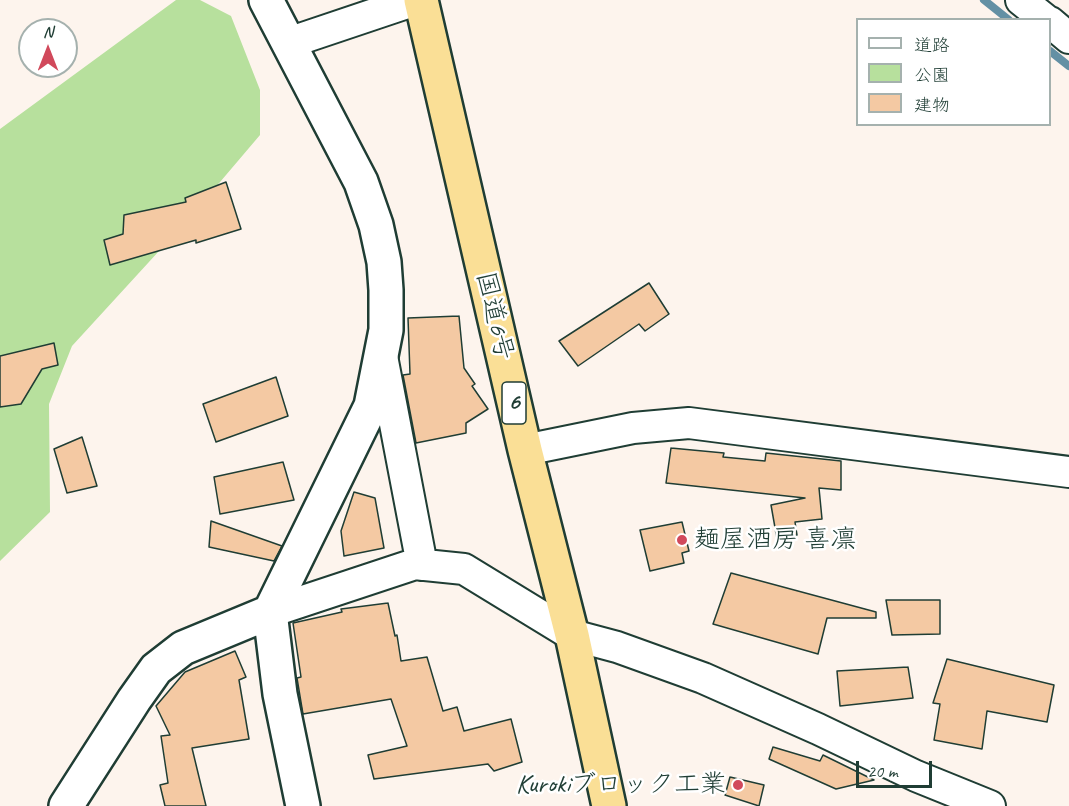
<!DOCTYPE html>
<html>
<head>
<meta charset="utf-8">
<style>
	body { margin:0 }
	#map { position:relative; width:1069px; height:806px; overflow:hidden; background:#fdf4ed; font-family:Caveat,"Klee One",sans-serif }
	canvas { display:block }
	.legend { position:absolute; left:856px; top:18px; width:195px; height:108px; box-sizing:border-box; background:#fff; border:2px solid #a5b1ae; margin:0; padding:8px 10px; list-style:none; font-size:18px; color:#1f3d34 }
	.legend li { display:flex; align-items:center; gap:12px; height:30px }
	.legend b { width:30px; border:2px solid #a5b1ae }
	.north { position:absolute; left:18px; top:18px; width:60px; height:60px; box-sizing:border-box; background:#fff; border:2px solid #a5b1ae; border-radius:50%; rotate:0deg; font-size:16px; font-weight:700; line-height:24px; text-align:center; color:#1f3d34 }
	.north::after { content:''; display:block; margin:auto; width:21px; height:27px; background:#d1495b; clip-path:polygon(50% 0,100% 100%,50% 72%,0 100%) }
	.scale { position:absolute; left:856px; top:761px; width:76px; height:27px; box-sizing:border-box; border:3px solid #1f3d34; border-top:0; padding-left:8px; font-size:18px; line-height:21px; white-space:nowrap; color:#1f3d34; -webkit-text-stroke:4px #fff; paint-order:stroke }
</style>
</head>
<body>
<div id="map">
<canvas width="1069" height="806"></canvas>
<ul class="legend">
<li><b style="height:8px;background:#fff"></b>道路</li>
<li><b style="height:16px;background:#b7e09d"></b>公園</li>
<li><b style="height:16px;background:#f4c9a3"></b>建物</li>
</ul>
<div class="north">N</div>
<div class="scale">20 m</div>
</div>
<script>
const g = document.querySelector('canvas').getContext('2d');
g.lineJoin = 'round';
function fillPath(path, color) { g.fillStyle = color; g.fill(path, 'evenodd'); }
const shape = rows => new Path2D(rows.map(r => 'M' + r).join(''));
function strokePath(path, color, width, dash) { g.strokeStyle = color; g.lineWidth = width; g.lineCap = dash ? 'butt' : 'round'; g.setLineDash(dash || []); g.stroke(path); }
function label(font, color, halo, rows, align = 'center') {
  g.font = font + ' Caveat,"Klee One",sans-serif'; g.lineWidth = 5; g.setLineDash([]); g.textBaseline = 'middle'; g.strokeStyle = halo; g.fillStyle = color; for (const [text, x, y, turn = 0] of rows) {
    g.save(); g.translate(x, y); g.rotate((+turn || 0) * Math.PI / 180); g.textAlign = isNaN(turn) ? turn : align; if (halo) g.strokeText(text, 0, 0); g.fillText(text, 0, 0); g.restore();
  }
}
fillPath(shape([
	[176,0,200,0,231,16,260,90,260,135,192,215,72,346,49,404,50,512,0,561,0,129]
]), '#b7e09d');
strokePath(shape([
	[984,0,1009,20],
	[1050,51,1069,66]
]), '#6390a4', 8);
const building = shape([
	[226,182,241,229,196,243,196,240,110,265,104,240,123,234,124,215,186,202,185,198,226,182],
	[649,283,669,314,645,331,639,324,578,366,559,341,649,283],
	[459,316,464,368,475,384,472,386,488,409,466,423,466,433,416,443,403,375,410,374,408,318,459,316],
	[54,343,58,365,42,369,21,404,0,407,0,356,54,343],
	[276,377,288,416,216,442,203,404,276,377],
	[82,437,97,486,67,493,54,449,82,437],
	[671,448,724,453,723,457,765,461,766,453,841,461,841,490,819,488,822,519,795,522,797,535,777,539,771,505,805,498,666,483,671,448],
	[283,462,294,500,220,514,214,477,283,462],
	[354,492,375,498,384,548,344,556,341,531,354,492],
	[211,521,282,546,274,561,209,547,211,521],
	[682,522,689,551,682,553,684,563,650,571,640,530,682,522],
	[731,573,876,612,876,618,827,618,818,654,713,624,731,573],
	[886,600,940,600,940,634,892,635,886,600],
	[388,603,395,636,397,635,401,661,427,657,443,711,457,707,464,731,511,719,522,762,494,771,488,764,374,779,368,755,407,746,391,699,303,714,297,678,301,677,293,623,342,612,341,609,388,603],
	[235,651,246,677,239,680,249,739,192,748,206,806,165,806,160,785,168,783,161,736,170,735,156,706,185,672,235,651],
	[947,659,1054,685,1047,722,987,711,982,749,934,740,940,704,933,703,947,659],
	[908,667,913,698,840,706,837,671,908,667],
	[773,747,820,761,823,755,874,780,836,789,769,759,773,747],
	[730,777,764,785,759,806,725,795,730,777]
]);
fillPath(building, '#f4c9a3');
strokePath(building, '#1f3d34', 1.5);
const street = shape([
	[1021,0,1046,20],
	[1050,22,1069,38],
	[288,43,416,0],
	[382,356,422,565],
	[525,450,633,428,689,423,1069,472],
	[270,612,415,564,464,569,572,635,617,647,703,678,818,729,916,776,990,806]
]);
const secondary = shape([
	[266,0,361,182,376,225,384,262,386,290,386,330,371,406,270,612,280,694,303,806],
	[66,806,134,700,156,669,183,648,270,612]
]);
const highway = shape([
	[421,0,525,450,572,635,609,806]
]);
strokePath(street, '#1f3d34', 34);
strokePath(secondary, '#1f3d34', 38);
strokePath(highway, '#1f3d34', 38);
strokePath(street, '#fff', 30);
strokePath(secondary, '#fff', 33);
strokePath(highway, '#fadf96', 33);
for (const [x, y, r, color] of [
	[682,540,6,"#d1495b"],
	[738,785,6,"#d1495b"]
]) { const dot = new Path2D(); dot.arc(x, y, r, 0, 2 * Math.PI); g.fillStyle = color; g.fill(dot); strokePath(dot, '#fff', 2); }
for (const [x, y, w] of [
	[514,403,24]
]) { const box = new Path2D(); box.roundRect(x - w / 2, y - 21, w, 42, 4.5); g.fillStyle = '#fff'; g.fill(box); strokePath(box, '#1f3d34', 1.5); }
label('bold 24px', '#1f3d34', null, [
	["6",514,403]
]);
label('26px', '#1f3d34', '#fff', [
	["国道6号",494,316,77]
]);
label('26px', '#1f3d34', '#fff', [
	["麺屋酒房 喜凛",694,540],
	["Kurokiブロック工業",726,785,"right"]
], 'left');
</script>
</body>
</html>
